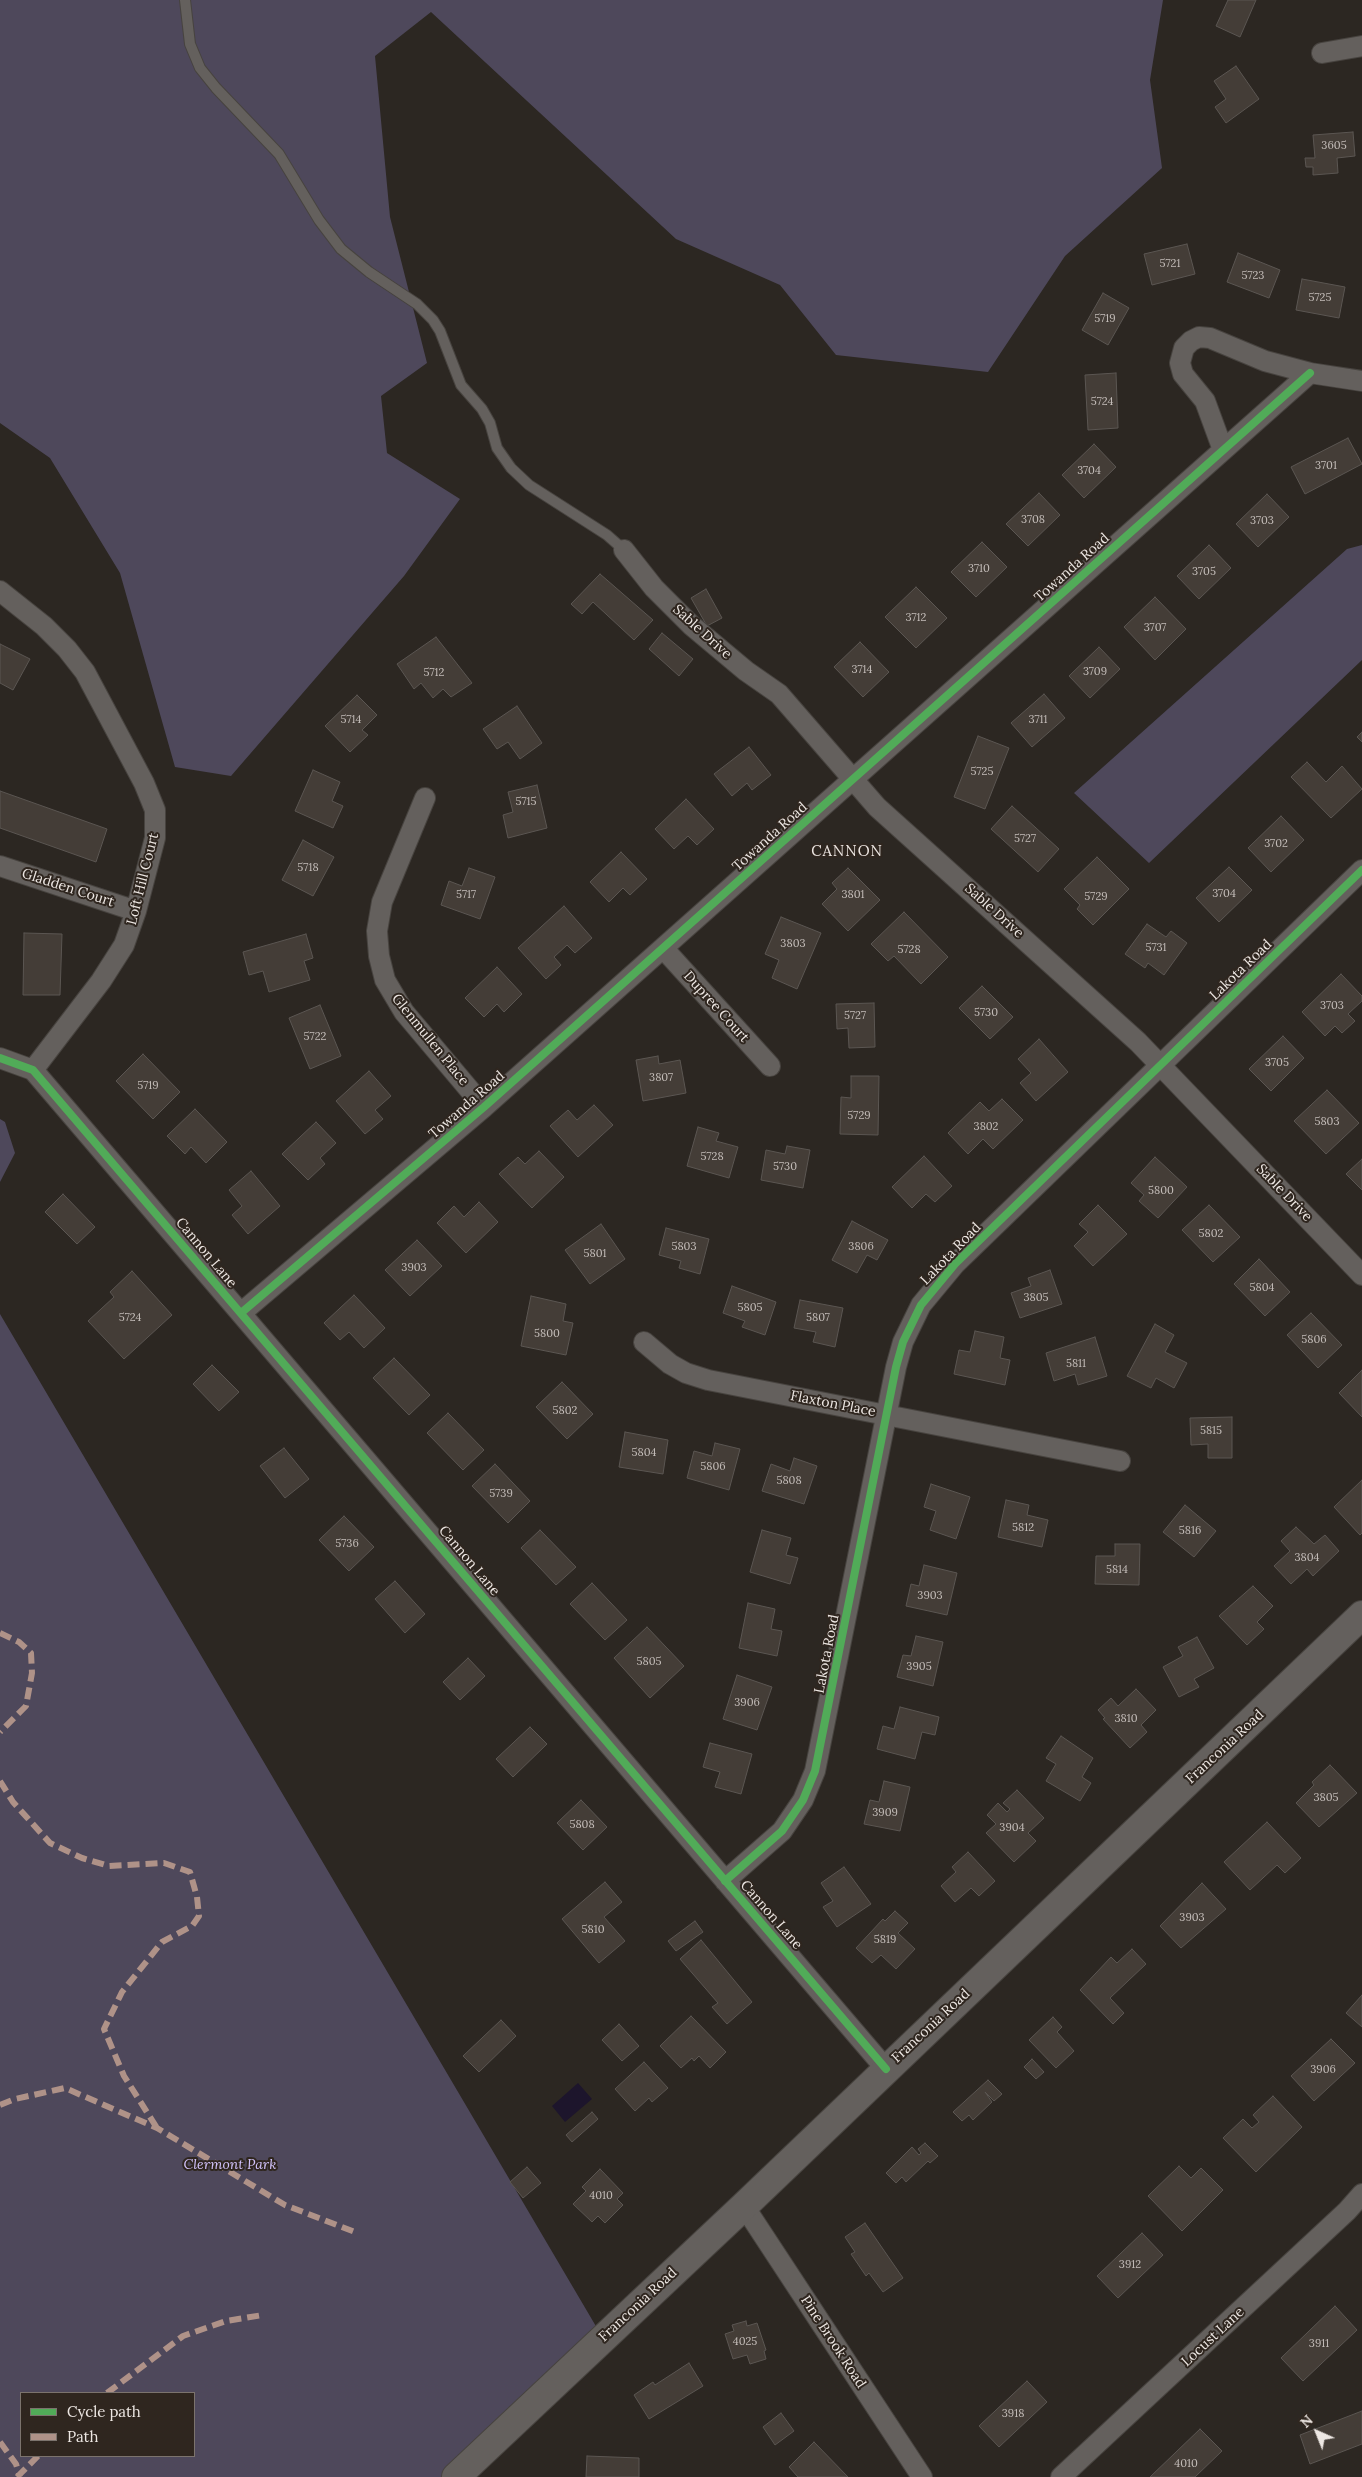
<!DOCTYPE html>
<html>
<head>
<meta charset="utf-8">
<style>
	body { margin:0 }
	#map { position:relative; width:1362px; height:2477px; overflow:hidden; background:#2c2722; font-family:Lora,serif }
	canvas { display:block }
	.legend { position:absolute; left:20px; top:2392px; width:175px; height:65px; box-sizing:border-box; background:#2f261f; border:1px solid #7b736d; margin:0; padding:6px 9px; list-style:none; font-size:15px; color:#ede7e3 }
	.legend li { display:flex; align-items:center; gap:10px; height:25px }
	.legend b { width:25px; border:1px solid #7b736d }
	.north { position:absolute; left:1292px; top:2407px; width:50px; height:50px; -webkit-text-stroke:4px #2f261f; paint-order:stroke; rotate:316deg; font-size:14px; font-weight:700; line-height:20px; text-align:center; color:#ede7e3 }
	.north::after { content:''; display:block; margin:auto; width:18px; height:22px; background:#ede7e3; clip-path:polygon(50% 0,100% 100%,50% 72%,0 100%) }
</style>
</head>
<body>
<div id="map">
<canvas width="1362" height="2477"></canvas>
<ul class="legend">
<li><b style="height:6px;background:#51ab58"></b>Cycle path</li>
<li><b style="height:6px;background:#af9288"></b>Path</li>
</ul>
<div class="north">N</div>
</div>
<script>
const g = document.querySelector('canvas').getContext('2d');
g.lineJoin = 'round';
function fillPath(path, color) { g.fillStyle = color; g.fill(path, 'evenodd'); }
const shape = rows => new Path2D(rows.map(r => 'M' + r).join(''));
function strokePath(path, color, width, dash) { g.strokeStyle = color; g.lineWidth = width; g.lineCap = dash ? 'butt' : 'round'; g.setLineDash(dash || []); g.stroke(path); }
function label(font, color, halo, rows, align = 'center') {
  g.font = font + ' Lora,serif'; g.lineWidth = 4; g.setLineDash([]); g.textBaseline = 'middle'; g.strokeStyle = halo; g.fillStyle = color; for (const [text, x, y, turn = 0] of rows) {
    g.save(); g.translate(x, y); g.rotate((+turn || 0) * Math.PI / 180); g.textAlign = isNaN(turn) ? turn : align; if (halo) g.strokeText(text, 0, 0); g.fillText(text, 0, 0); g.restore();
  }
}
fillPath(shape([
	[0,0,1163,0,1150,80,1162,168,1065,256,988,372,836,355,780,285,676,239,431,12,375,56,390,217,427,363,381,396,387,453,460,499,404,576,231,776,175,767,120,573,50,458,0,423],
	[1362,545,1362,660,1149,863,1074,793,1347,549],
	[0,1119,5,1122,15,1153,0,1182],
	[0,1314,597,2328,441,2477,0,2477],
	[21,2393,194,2393,194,2456,21,2456]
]), '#4e485b');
fillPath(shape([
	[578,2083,592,2099,565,2122,552,2106]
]), '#1d152c');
const building = shape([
	[1228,0,1256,0,1240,37,1216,26,1228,0],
	[1236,66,1259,99,1226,123,1215,107,1226,99,1214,81,1236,66],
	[1353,132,1355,156,1337,158,1338,173,1313,175,1313,167,1306,167,1305,158,1315,158,1313,135,1353,132],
	[1187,244,1195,274,1152,285,1144,254,1187,244],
	[1238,253,1280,270,1269,298,1227,282,1238,253],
	[1302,279,1345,287,1339,318,1296,310,1302,279],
	[1103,293,1129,308,1108,345,1082,330,1103,293],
	[1116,373,1118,428,1088,430,1085,375,1116,373],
	[1348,438,1362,464,1305,494,1291,467,1348,438],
	[1094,444,1116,467,1084,498,1062,475,1094,444],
	[1039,493,1060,515,1028,546,1006,524,1039,493],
	[1267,494,1289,517,1258,547,1236,524,1267,494],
	[982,542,1007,567,976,597,951,572,982,542],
	[1209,545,1231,568,1199,599,1177,576,1209,545],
	[600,574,653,620,634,640,593,602,582,614,571,604,600,574],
	[916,587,947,618,916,648,885,617,916,587],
	[706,589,722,618,707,626,691,598,706,589],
	[1155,597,1186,629,1155,660,1124,627,1155,597],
	[662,633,693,659,679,676,649,649,662,633],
	[436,637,472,683,451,697,443,689,433,698,421,683,414,689,397,664,436,637],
	[860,642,889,672,863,697,834,667,860,642],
	[0,644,30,659,13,690,0,683,0,644],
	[1099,647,1120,669,1090,698,1069,676,1099,647],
	[1044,694,1065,718,1032,747,1011,723,1044,694],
	[357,695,377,715,362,730,368,735,350,752,325,726,357,695],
	[517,706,542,743,520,759,508,742,497,749,483,729,517,706],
	[1362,732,1362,742,1357,737,1362,732],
	[978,736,1009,748,985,809,954,797,978,736],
	[749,747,771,775,752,790,747,783,732,796,714,774,749,747],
	[1307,762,1326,782,1342,766,1362,789,1331,818,1291,777,1307,762],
	[313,770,340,782,332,801,343,806,333,828,295,811,313,770],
	[537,785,547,828,508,838,503,815,513,812,508,792,537,785],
	[0,791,107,829,96,862,0,828,0,791],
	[686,799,714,829,697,845,688,836,674,849,655,829,686,799],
	[1012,806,1059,849,1038,872,991,829,1012,806],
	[1281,816,1304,840,1271,872,1248,848,1281,816],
	[303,840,334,857,313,896,282,880,303,840],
	[621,852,647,879,630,895,623,888,609,902,590,882,621,852],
	[1097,857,1129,889,1093,925,1077,909,1080,905,1064,889,1097,857],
	[1229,867,1252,890,1219,922,1196,898,1229,867],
	[469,868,495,877,480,919,441,905,449,881,462,886,469,868],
	[848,868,880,900,848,931,822,904,837,889,832,883,848,868],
	[564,906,592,938,575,953,567,945,554,957,561,965,546,979,518,948,564,906],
	[904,912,948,957,921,984,894,956,888,961,871,944,904,912],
	[781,917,821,933,797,989,772,978,779,960,765,954,781,917],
	[1147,924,1166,937,1171,931,1187,943,1164,975,1148,963,1145,968,1125,954,1147,924],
	[24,933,62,934,60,995,23,995,24,933],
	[306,934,313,958,304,961,310,980,269,992,263,971,249,975,243,952,306,934],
	[497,967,522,994,504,1012,497,1004,484,1017,465,998,497,967],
	[1341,974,1362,996,1362,1001,1348,1014,1355,1021,1342,1033,1335,1026,1325,1036,1302,1012,1341,974],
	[982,986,1013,1017,990,1039,959,1008,982,986],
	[874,1003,875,1047,849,1048,848,1028,837,1029,836,1004,874,1003],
	[320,1005,341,1056,310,1069,289,1018,320,1005],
	[1283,1036,1304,1058,1271,1091,1249,1069,1283,1036],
	[1039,1039,1068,1072,1036,1101,1020,1083,1031,1073,1018,1059,1039,1039],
	[143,1054,180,1092,153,1119,116,1081,143,1054],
	[658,1056,659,1064,680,1060,686,1093,643,1101,636,1060,658,1056],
	[369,1071,391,1096,375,1110,383,1119,365,1134,336,1101,369,1071],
	[851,1076,879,1076,878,1135,840,1134,841,1097,851,1098,851,1076],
	[1327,1090,1359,1123,1326,1154,1294,1121,1327,1090],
	[1002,1099,1023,1120,993,1149,983,1139,968,1154,948,1133,980,1102,989,1111,1002,1099],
	[594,1105,613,1125,578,1157,550,1126,568,1110,577,1120,594,1105],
	[195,1109,227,1142,206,1163,191,1147,185,1154,167,1136,195,1109],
	[316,1122,336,1143,320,1158,325,1164,308,1180,282,1154,316,1122],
	[698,1127,719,1133,716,1141,738,1147,729,1178,687,1166,698,1127],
	[787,1146,810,1150,803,1188,761,1180,766,1150,785,1154,787,1146],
	[539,1151,564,1177,532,1208,499,1174,518,1157,525,1164,539,1151],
	[924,1156,952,1186,935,1202,926,1194,912,1208,892,1187,924,1156],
	[1155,1157,1187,1187,1158,1218,1139,1201,1144,1195,1131,1183,1155,1157],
	[1362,1159,1362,1190,1346,1174,1362,1159],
	[251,1171,280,1206,248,1234,232,1215,242,1206,229,1190,251,1171],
	[63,1194,95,1227,77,1244,45,1212,63,1194],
	[479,1202,498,1222,466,1253,437,1223,454,1206,464,1217,479,1202],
	[1098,1205,1127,1234,1093,1266,1074,1246,1088,1232,1079,1224,1098,1205],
	[1209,1205,1240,1237,1213,1262,1182,1230,1209,1205],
	[852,1221,888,1240,877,1260,867,1255,857,1273,832,1260,852,1221],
	[601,1224,625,1259,590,1284,565,1250,601,1224],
	[666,1228,709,1239,700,1274,679,1268,681,1261,659,1255,666,1228],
	[417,1240,442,1266,410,1296,385,1270,417,1240],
	[1259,1259,1290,1292,1265,1316,1234,1284,1259,1259],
	[1050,1270,1062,1304,1020,1318,1011,1293,1031,1286,1028,1278,1050,1270],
	[132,1271,172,1315,124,1359,88,1321,114,1297,110,1292,132,1271],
	[732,1286,776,1302,765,1335,742,1327,745,1321,723,1313,732,1286],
	[354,1295,385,1328,364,1348,349,1332,340,1340,324,1323,354,1295],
	[531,1296,566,1304,563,1321,573,1323,566,1355,521,1346,531,1296],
	[800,1300,843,1308,835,1347,813,1342,816,1332,794,1328,800,1300],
	[1311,1313,1342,1345,1318,1368,1287,1335,1311,1313],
	[1155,1324,1174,1335,1165,1352,1187,1363,1174,1388,1156,1378,1151,1388,1127,1376,1155,1324],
	[975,1331,1004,1337,1000,1358,1010,1360,1005,1385,954,1374,959,1350,970,1352,975,1331],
	[1095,1337,1107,1376,1078,1385,1075,1374,1054,1381,1046,1353,1095,1337],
	[394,1358,430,1395,409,1415,373,1378,394,1358],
	[212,1365,239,1392,219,1411,193,1384,212,1365],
	[1362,1370,1362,1417,1339,1393,1362,1370],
	[562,1382,593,1414,567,1439,536,1407,562,1382],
	[448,1413,484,1450,463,1470,427,1433,448,1413],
	[1232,1417,1232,1458,1208,1458,1208,1444,1191,1445,1190,1418,1232,1417],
	[625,1432,668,1440,663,1474,619,1467,625,1432],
	[715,1443,740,1449,729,1490,687,1478,694,1451,712,1456,715,1443],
	[284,1448,309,1479,285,1498,260,1466,284,1448],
	[794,1458,817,1466,804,1504,762,1491,771,1464,790,1471,794,1458],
	[495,1464,530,1501,508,1523,472,1486,495,1464],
	[1362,1480,1362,1533,1360,1535,1334,1507,1362,1480],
	[931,1484,970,1497,956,1539,930,1530,936,1511,924,1507,931,1484],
	[1006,1500,1029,1505,1027,1515,1048,1520,1042,1547,998,1537,1006,1500],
	[1185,1505,1216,1531,1194,1557,1163,1532,1185,1505],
	[344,1516,374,1547,349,1571,319,1540,344,1516],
	[1296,1527,1314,1544,1325,1535,1339,1551,1313,1576,1307,1569,1291,1584,1274,1566,1290,1551,1281,1541,1296,1527],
	[540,1530,576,1567,556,1585,521,1548,540,1530],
	[762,1530,791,1538,786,1555,798,1558,790,1584,750,1572,762,1530],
	[1115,1544,1140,1544,1139,1585,1095,1584,1096,1556,1115,1556,1115,1544],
	[924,1565,957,1573,947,1615,906,1606,911,1584,919,1586,924,1565],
	[395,1581,425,1614,405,1633,375,1599,395,1581],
	[592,1583,627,1620,605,1640,570,1604,592,1583],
	[1253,1586,1273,1606,1257,1622,1264,1629,1247,1645,1219,1616,1253,1586],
	[748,1603,775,1609,771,1629,782,1631,777,1656,739,1648,748,1603],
	[647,1627,684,1666,650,1698,614,1658,647,1627],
	[916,1636,943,1642,933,1686,897,1677,903,1655,911,1656,916,1636],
	[1197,1637,1214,1668,1194,1679,1199,1687,1179,1697,1163,1667,1183,1656,1178,1647,1197,1637],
	[468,1658,485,1676,460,1700,443,1682,468,1658],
	[737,1675,772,1687,757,1730,723,1719,737,1675],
	[1136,1689,1156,1710,1141,1725,1147,1732,1130,1748,1103,1719,1105,1718,1098,1710,1111,1698,1118,1706,1136,1689],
	[900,1707,939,1717,935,1735,922,1732,915,1759,877,1749,883,1726,894,1729,900,1707],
	[530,1727,547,1744,513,1777,496,1759,530,1727],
	[1061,1736,1093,1758,1082,1777,1091,1783,1080,1801,1046,1781,1056,1764,1046,1758,1061,1736],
	[710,1743,752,1754,741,1794,715,1787,720,1772,703,1767,710,1743],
	[1330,1765,1357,1793,1319,1827,1296,1803,1314,1785,1312,1782,1330,1765],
	[884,1781,910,1787,900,1831,864,1824,870,1800,879,1802,884,1781],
	[1017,1790,1044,1818,1028,1833,1036,1841,1014,1862,986,1833,996,1824,987,1815,998,1803,1007,1812,1010,1809,1003,1803,1017,1790],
	[581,1800,607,1827,583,1850,557,1823,581,1800],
	[1267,1822,1301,1858,1285,1873,1277,1865,1250,1890,1224,1862,1267,1822],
	[968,1852,995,1881,979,1896,971,1888,955,1902,941,1886,956,1872,952,1867,968,1852],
	[844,1867,871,1904,837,1927,823,1907,833,1901,821,1883,844,1867],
	[605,1882,622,1902,604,1917,625,1941,599,1963,562,1919,605,1882],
	[1202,1883,1226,1909,1181,1948,1160,1926,1202,1883],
	[895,1911,908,1923,898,1933,915,1949,896,1969,881,1955,872,1963,856,1948,883,1919,885,1921,895,1911],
	[695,1921,703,1932,676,1951,668,1941,695,1921],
	[701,1940,752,2002,727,2024,712,2007,718,2003,680,1959,701,1940],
	[1132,1949,1146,1964,1110,1998,1124,2013,1113,2024,1080,1990,1111,1957,1117,1963,1132,1949],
	[1362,1995,1362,2027,1346,2013,1362,1995],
	[691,2016,726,2052,710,2068,699,2056,694,2061,692,2058,681,2068,660,2046,691,2016],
	[1053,2017,1062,2027,1057,2032,1074,2051,1056,2068,1029,2040,1053,2017],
	[501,2020,516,2036,479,2072,463,2056,501,2020],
	[619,2024,639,2046,622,2061,602,2040,619,2024],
	[1331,2039,1355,2063,1314,2101,1291,2076,1331,2039],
	[1032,2059,1044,2072,1036,2079,1024,2067,1032,2059],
	[644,2062,668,2088,652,2102,649,2098,635,2111,615,2089,644,2062],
	[988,2080,1002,2094,994,2101,985,2092,992,2102,973,2120,969,2115,962,2121,953,2112,988,2080],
	[1273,2096,1302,2127,1256,2172,1223,2138,1243,2119,1252,2128,1259,2122,1253,2115,1273,2096],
	[592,2112,598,2119,572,2142,566,2135,592,2112],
	[925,2143,938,2156,930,2163,928,2161,906,2182,902,2177,896,2183,886,2173,912,2147,919,2155,921,2153,918,2149,925,2143],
	[1179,2166,1191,2178,1201,2168,1223,2190,1182,2231,1148,2196,1179,2166],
	[527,2167,541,2183,523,2198,510,2182,527,2167],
	[600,2169,623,2193,617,2199,623,2205,605,2223,598,2216,592,2222,573,2204,586,2191,582,2187,600,2169],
	[865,2223,903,2278,883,2292,869,2273,866,2276,851,2254,855,2252,845,2237,865,2223],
	[1142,2233,1163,2255,1118,2298,1097,2276,1142,2233],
	[1335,2306,1357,2330,1303,2381,1281,2358,1335,2306],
	[746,2321,747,2326,757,2323,766,2350,764,2351,766,2359,750,2364,747,2355,733,2359,725,2334,734,2331,732,2325,746,2321],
	[689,2363,703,2386,649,2419,634,2395,653,2382,655,2385,689,2363],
	[1027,2381,1047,2402,999,2447,979,2426,1027,2381],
	[1362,2411,1362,2444,1310,2464,1300,2435,1362,2411],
	[781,2413,794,2431,775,2445,763,2427,781,2413],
	[1200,2429,1222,2451,1195,2477,1150,2477,1200,2429],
	[814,2442,848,2477,798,2477,789,2467,814,2442],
	[587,2456,639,2458,639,2477,586,2477,587,2456]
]);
fillPath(building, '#443d37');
strokePath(building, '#5b5652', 1);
const service = shape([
	[185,0,190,44,200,68,216,88,279,154,319,220,341,249,369,272,417,304,433,320,440,331,461,385,482,409,490,423,497,448,511,468,529,485,607,535,624,550]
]);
const minor = shape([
	[1322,53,1362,46],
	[1223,450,1205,401,1183,374,1180,363,1184,348,1191,341,1199,337,1210,338,1265,361,1310,373,1362,381],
	[624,550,654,588,691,625,746,671,779,694,877,807,1138,1042,1362,1275],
	[0,591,44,626,67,649,85,672,144,783,155,810,155,838,136,911,124,945,101,981,33,1070],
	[425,798,382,902,377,931,379,956,385,980,404,1012,484,1107],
	[0,866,136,911],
	[663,948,770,1066],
	[0,1058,33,1070,886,2069],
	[241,1313,484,1107,1310,373],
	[644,1342,670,1364,686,1373,708,1380,1120,1461],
	[725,1881,782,1831,803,1800,815,1771,896,1367,903,1342,921,1305,955,1264,1362,870],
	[744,2206,922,2477],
	[1061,2477,1347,2211,1362,2194]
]);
const secondary = shape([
	[456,2477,744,2206,1362,1615]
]);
strokePath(service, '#47433f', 12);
strokePath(minor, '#47433f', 22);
strokePath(secondary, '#47433f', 30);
strokePath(service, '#64605d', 10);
strokePath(minor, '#64605d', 20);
strokePath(secondary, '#64605d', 28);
strokePath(shape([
	[0,1633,19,1642,31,1653,32,1673,26,1706,0,1732],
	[0,1781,13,1802,50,1843,82,1858,109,1866,164,1863,190,1872,197,1897,199,1916,192,1926,162,1942,122,1992,104,2029,124,2076,157,2128],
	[0,2105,15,2099,65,2088,157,2128,285,2205,355,2232],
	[107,2393,183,2336,226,2321,263,2315],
	[0,2442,16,2464,20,2477],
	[17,2477,38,2456]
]), '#af9288', 6, [12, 6]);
strokePath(shape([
	[0,1058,33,1070,886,2069],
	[241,1313,484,1107,1310,373],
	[725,1881,782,1831,803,1800,815,1771,896,1367,903,1342,921,1305,955,1264,1362,870]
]), '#51ab58', 8);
label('11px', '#c3bcb8', null, [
	["3605",1334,146],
	["5721",1170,264],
	["5723",1253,276],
	["5725",1320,298],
	["5719",1105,319],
	["5724",1102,402],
	["3701",1326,466],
	["3704",1089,471],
	["3708",1033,520],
	["3703",1262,521],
	["3710",979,569],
	["3705",1204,572],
	["3712",916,618],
	["3707",1155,628],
	["3714",862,670],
	["3709",1095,672],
	["5712",434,673],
	["5714",351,720],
	["3711",1038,720],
	["5725",982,772],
	["5715",526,802],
	["5727",1025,839],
	["3702",1276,844],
	["5718",308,868],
	["3704",1224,894],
	["5717",466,895],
	["3801",853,895],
	["5729",1096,897],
	["3803",793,944],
	["5731",1156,948],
	["5728",909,950],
	["3703",1332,1006],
	["5730",986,1013],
	["5727",855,1016],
	["5722",315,1037],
	["3705",1277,1063],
	["3807",661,1078],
	["5719",148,1086],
	["5729",859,1116],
	["5803",1327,1122],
	["3802",986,1127],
	["5728",712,1157],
	["5730",785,1167],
	["5800",1161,1191],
	["5802",1211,1234],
	["5803",684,1247],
	["3806",861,1247],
	["5801",595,1254],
	["3903",414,1268],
	["5804",1262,1288],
	["3805",1036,1298],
	["5805",750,1308],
	["5724",130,1318],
	["5807",818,1318],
	["5800",547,1334],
	["5806",1314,1340],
	["5811",1076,1364],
	["5802",565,1411],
	["5815",1211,1431],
	["5804",644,1453],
	["5806",713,1467],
	["5808",789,1481],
	["5739",501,1494],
	["5812",1023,1528],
	["5816",1190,1531],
	["5736",347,1544],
	["3804",1307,1558],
	["5814",1117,1570],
	["3903",930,1596],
	["5805",649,1662],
	["3905",919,1667],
	["3906",747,1703],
	["3810",1126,1719],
	["3805",1326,1798],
	["3909",885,1813],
	["5808",582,1825],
	["3904",1012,1828],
	["3903",1192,1918],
	["5810",593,1930],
	["5819",885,1940],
	["3906",1323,2070],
	["4010",601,2196],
	["3912",1130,2265],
	["4025",745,2342],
	["3911",1319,2344],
	["3918",1013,2414],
	["4010",1186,2464]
]);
label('14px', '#ede7e3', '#2f261f', [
	["Towanda Road",1072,568,-42],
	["Sable Drive",702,632,42],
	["Towanda Road",770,837,-42],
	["Loft Hill Court",143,879,-76],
	["Gladden Court",68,888,18],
	["Sable Drive",994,911,42],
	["Lakota Road",1241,970,-44],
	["Dupree Court",716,1007,48],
	["Glenmullen Place",430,1040,51],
	["Towanda Road",467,1105,-41],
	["Sable Drive",1284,1193,46],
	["Cannon Lane",206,1253,50],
	["Lakota Road",951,1254,-46],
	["Flaxton Place",833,1404,11],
	["Cannon Lane",469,1561,50],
	["Lakota Road",827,1654,-79],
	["Franconia Road",1225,1747,-43],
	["Cannon Lane",771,1915,49],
	["Franconia Road",931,2026,-43],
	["Franconia Road",638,2305,-43],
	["Locust Lane",1213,2337,-43],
	["Pine Brook Road",833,2342,57]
]);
label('italic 14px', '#d2c3fc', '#2f261f', [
	["Clermont Park",230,2165]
]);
g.letterSpacing = '1px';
label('15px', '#ede7e3', '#2f261f', [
	["CANNON",847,852]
]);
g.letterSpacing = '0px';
</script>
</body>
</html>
